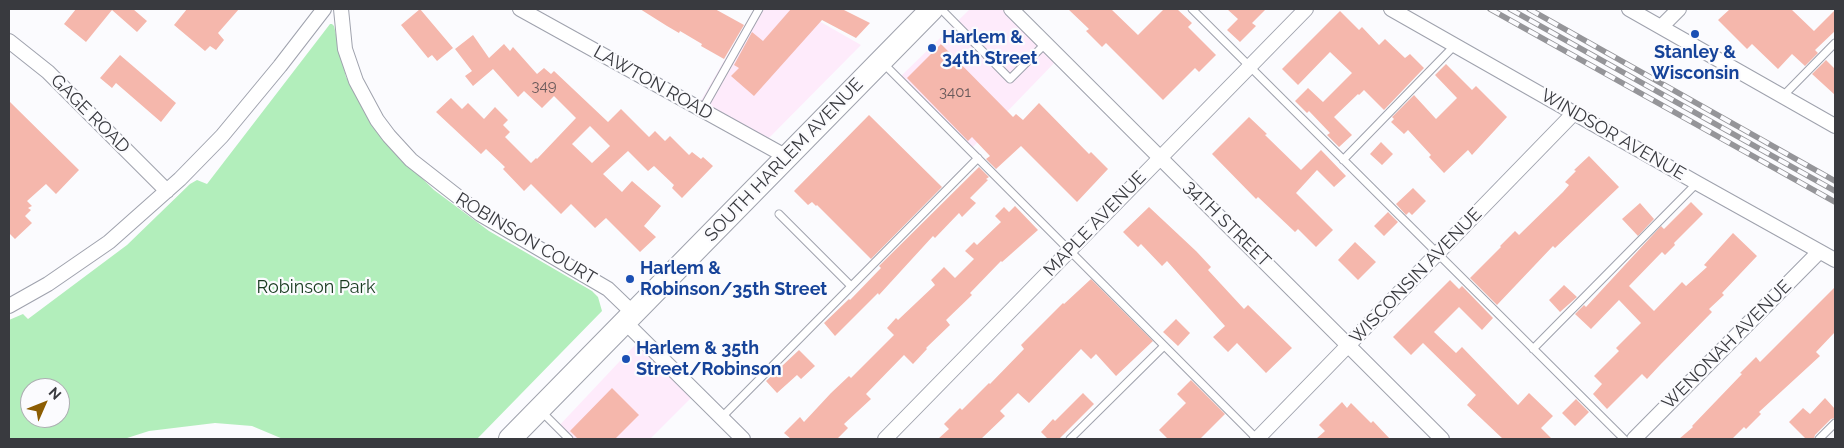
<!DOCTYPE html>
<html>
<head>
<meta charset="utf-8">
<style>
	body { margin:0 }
	#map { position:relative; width:1844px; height:448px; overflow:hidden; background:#fbfbfe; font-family:Raleway,sans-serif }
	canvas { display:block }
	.frame { position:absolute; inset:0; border:10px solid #393a3f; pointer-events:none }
	.north { position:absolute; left:20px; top:378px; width:50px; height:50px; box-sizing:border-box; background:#fbfbfe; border:1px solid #adaeb2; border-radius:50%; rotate:46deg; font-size:14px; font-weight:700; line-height:20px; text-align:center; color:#393a3f }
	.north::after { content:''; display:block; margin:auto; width:18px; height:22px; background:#8c5d03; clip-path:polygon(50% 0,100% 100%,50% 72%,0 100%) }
</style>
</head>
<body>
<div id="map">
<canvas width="1844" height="448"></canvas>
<div class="frame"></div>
<div class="north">N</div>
</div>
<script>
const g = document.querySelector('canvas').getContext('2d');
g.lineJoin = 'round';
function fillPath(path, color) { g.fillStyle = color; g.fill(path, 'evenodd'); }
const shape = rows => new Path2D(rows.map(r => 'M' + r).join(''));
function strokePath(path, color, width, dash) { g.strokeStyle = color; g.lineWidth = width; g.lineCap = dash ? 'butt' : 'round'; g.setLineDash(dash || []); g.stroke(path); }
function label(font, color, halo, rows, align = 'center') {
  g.font = font + ' Raleway,sans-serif'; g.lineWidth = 4.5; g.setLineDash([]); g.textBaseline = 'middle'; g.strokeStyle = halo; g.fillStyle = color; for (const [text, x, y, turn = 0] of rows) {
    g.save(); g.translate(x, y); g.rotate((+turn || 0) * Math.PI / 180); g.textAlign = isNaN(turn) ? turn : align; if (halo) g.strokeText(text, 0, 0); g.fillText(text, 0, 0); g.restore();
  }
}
fillPath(shape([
	[754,9,798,9,861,45,762,145,696,109],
	[970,9,1006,9,1058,59,972,148,900,77],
	[635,345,693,396,650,439,564,439,555,430]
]), '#feebfb');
fillPath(shape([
	[330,24,332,24,334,26,346,77,375,125,392,149,434,190,489,231,592,291,598,297,602,311,477,439,283,439,252,426,215,423,149,431,124,439,9,439,9,320,23,314,28,319,127,245,190,184,197,180,207,184],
	[30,388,60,388,60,418,30,418]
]), '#b2eebb');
fillPath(shape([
	[76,9,133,9,147,21,137,32,112,10,86,42,64,24],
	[187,9,239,9,218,33,224,40,216,50,210,46,205,51,174,25],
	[420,9,453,48,437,61,432,55,428,58,401,25],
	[640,9,715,9,744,25,724,59,701,46,702,44,680,31,679,33,667,26],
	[791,9,842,9,870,23,856,38,822,20,754,96,731,76,739,68,734,65,752,32,763,41],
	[1068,9,1111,9,1138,35,1164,9,1177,9,1192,23,1188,27,1216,55,1199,72,1195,68,1163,100,1106,43,1102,47,1086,31,1089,29],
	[1227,9,1266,9,1252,23,1256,26,1240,42,1227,30,1238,19],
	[1730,9,1791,9,1814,31,1835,10,1835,31,1815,50,1818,53,1805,66,1792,54,1778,69,1752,44,1747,49,1718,20],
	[1340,11,1359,30,1362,27,1379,45,1385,39,1405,58,1410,54,1424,68,1384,110,1364,90,1359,95,1358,94,1334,117,1352,135,1339,147,1327,135,1330,133,1309,111,1307,113,1295,101,1308,88,1323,102,1352,73,1330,52,1298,85,1282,69],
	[473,35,489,58,504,44,510,51,513,47,537,74,544,68,551,74,554,71,608,122,621,109,649,137,655,131,665,141,670,136,689,155,692,152,701,159,703,157,713,166,682,198,672,188,674,185,654,166,648,171,628,151,603,174,622,192,632,181,661,206,644,226,656,237,640,252,606,218,595,228,571,204,561,214,531,184,524,191,503,169,505,167,486,149,481,154,436,112,451,98,462,109,468,103,484,119,495,107,508,120,503,125,510,132,505,137,531,163,536,158,537,159,576,118,554,96,542,108,524,91,518,97,493,69,473,86,465,76,472,71,455,49],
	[590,126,610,146,592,163,572,144],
	[941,44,1013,117,1016,114,1023,120,1039,103,1089,154,1091,152,1108,169,1077,202,1021,146,996,169,986,159,990,156,972,137,968,141,907,78],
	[120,55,176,103,161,122,116,83,112,88,100,78],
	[1826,60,1835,69,1835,95,1812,74],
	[1446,64,1472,90,1476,86,1507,117,1472,155,1468,150,1444,173,1429,157,1431,155,1408,130,1404,134,1391,122,1394,119,1392,117,1414,95,1436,119,1457,98,1435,75],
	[9,101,79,170,56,194,46,184,27,201,32,206,28,208,31,210,25,216,32,223,15,239,9,233],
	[869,115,942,187,871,259,817,205,816,206,812,202,808,205,794,191],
	[1249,117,1267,134,1265,135,1301,170,1321,150,1346,176,1334,187,1317,170,1296,193,1333,230,1316,247,1298,229,1295,232,1258,197,1256,199,1212,154],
	[1381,142,1393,154,1382,165,1370,154],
	[1589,156,1619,187,1555,248,1553,246,1497,305,1470,278,1501,247,1500,246,1515,231,1519,235,1563,192,1569,185,1565,182,1576,171,1574,170],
	[979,167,989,177,986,179,988,180,970,198,976,203,962,217,959,213,935,238,933,236,879,295,878,293,835,336,824,323,849,299,850,300,881,268,879,266],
	[1413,188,1426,201,1412,215,1409,212,1406,215,1396,204],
	[1691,202,1703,214,1674,243,1675,245,1665,255,1662,252,1629,286,1654,311,1682,282,1686,286,1707,267,1704,265,1733,233,1757,256,1722,293,1724,295,1709,309,1712,312,1660,365,1647,379,1642,374,1607,409,1593,394,1602,384,1594,376,1619,351,1616,348,1641,323,1619,300,1591,329,1575,314,1584,305,1586,307,1661,226,1664,229],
	[1640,203,1654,219,1638,236,1622,219],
	[1015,206,1038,230,1002,262,1001,261,970,293,972,295,946,320,950,325,926,348,927,349,913,364,904,355,866,394,871,399,844,424,848,428,837,439,791,439,784,433,800,417,804,422,831,393,849,376,851,378,894,335,887,328,896,318,898,320,935,285,931,280,944,267,955,278,974,259,965,251,974,242,977,245,1001,222,995,216,1004,207,1009,212],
	[1149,207,1196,251,1211,267,1208,270,1244,309,1248,305,1292,348,1266,373,1237,343,1228,352,1213,337,1225,326,1167,261,1162,266,1141,244,1138,247,1123,232],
	[1388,212,1398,222,1384,236,1374,226],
	[1355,242,1376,262,1358,280,1338,260],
	[1091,279,1153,341,1116,376,1096,354,1091,359,1081,349,1029,403,1018,393,1000,411,1005,416,981,439,938,439,949,429,944,424,960,408,962,410,989,383,990,384,1024,349,1021,345,1063,303,1064,304],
	[1450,280,1459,289,1462,286,1493,318,1482,330,1459,307,1434,332,1456,353,1462,347,1518,405,1529,393,1553,416,1541,428,1552,439,1503,439,1467,405,1476,395,1423,343,1411,355,1393,337],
	[1564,285,1577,297,1560,312,1549,300],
	[1835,287,1835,332,1816,352,1820,356,1759,412,1761,414,1746,429,1744,427,1732,439,1679,439,1693,427,1692,426,1742,374,1740,373,1756,357,1760,362],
	[1176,319,1190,333,1178,346,1163,332],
	[799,350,815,366,801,379,797,375,777,393,766,381],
	[1191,380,1225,414,1200,439,1168,439,1159,430,1186,403,1177,394],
	[612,388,639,415,615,439,578,439,570,431],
	[1083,393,1094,404,1059,439,1048,439,1041,432,1053,419,1055,421],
	[1825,398,1835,409,1835,418,1831,419,1815,435,1814,439,1806,439,1789,422,1803,408,1810,414],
	[1576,399,1589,412,1575,426,1562,413],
	[1342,402,1347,408,1351,403,1371,423,1373,421,1390,439,1316,439,1325,431,1319,425]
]), '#f5b7ac');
const lane = shape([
	[941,9,1010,79,1046,43],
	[1192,9,1624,439],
	[884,64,1257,439],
	[1783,96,1835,43],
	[702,110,759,9],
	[1343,160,1455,45],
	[779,214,851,286],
	[1533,349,1697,183],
	[541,411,569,439],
	[721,418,978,158],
	[1070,439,1164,346],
	[1819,439,1835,423]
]);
const street = shape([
	[341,9,345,49,356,81,377,120,389,136,411,160,480,214,608,289,633,313],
	[520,9,787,157],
	[1011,9,1442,439],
	[1391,9,1697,183,1835,260],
	[1629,9,1835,126],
	[1661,27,1679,9],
	[9,41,48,72,167,191],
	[9,306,48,284,109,242,180,179,222,136,280,66,324,9],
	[625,322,743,439],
	[885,439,1306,9],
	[1257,439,1574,113],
	[1634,439,1819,252]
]);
const primary = shape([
	[510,439,932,9]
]);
strokePath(lane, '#9fa2ad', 9);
strokePath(street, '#9fa2ad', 16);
strokePath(primary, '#9fa2ad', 24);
strokePath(lane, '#fff', 7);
strokePath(street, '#fff', 14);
strokePath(primary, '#fff', 22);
const rail = shape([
	[1490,9,1835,202],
	[1510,9,1835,191],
	[1529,9,1835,181]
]);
strokePath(rail, '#959599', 5.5);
strokePath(rail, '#fbfbfe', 4, [11]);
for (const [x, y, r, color] of [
	[1695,34,5,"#1a4fb4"],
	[932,48,5,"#1a4fb4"],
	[630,279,5,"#1a4fb4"],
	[626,359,5,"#1a4fb4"]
]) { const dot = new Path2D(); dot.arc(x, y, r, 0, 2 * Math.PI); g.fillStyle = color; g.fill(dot); strokePath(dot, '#fbfbfe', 2); }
label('15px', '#68595a', null, [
	["349",544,86],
	["3401",955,92]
]);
label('bold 18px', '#164399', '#fbfbfe', [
	["Harlem &",942,38],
	["34th Street",942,59],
	["Stanley &",1695,53,"center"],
	["Wisconsin",1695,74,"center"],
	["Harlem &",640,269],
	["Robinson/35th Street",640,290],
	["Harlem & 35th",636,349],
	["Street/Robinson",636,370]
], 'left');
label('18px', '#393a3f', '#fbfbfe', [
	["LAWTON ROAD",653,83,29],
	["GAGE ROAD",90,114,45],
	["WINDSOR AVENUE",1613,135,30],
	["SOUTH HARLEM AVENUE",784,160,-46],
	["MAPLE AVENUE",1095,224,-46],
	["34TH STREET",1227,224,45],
	["ROBINSON COURT",526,239,31],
	["WISCONSIN AVENUE",1416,276,-46],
	["WENONAH AVENUE",1727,345,-45]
]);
label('18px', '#183a1f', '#fbfbfe', [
	["Robinson Park",316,288]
]);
</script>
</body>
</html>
